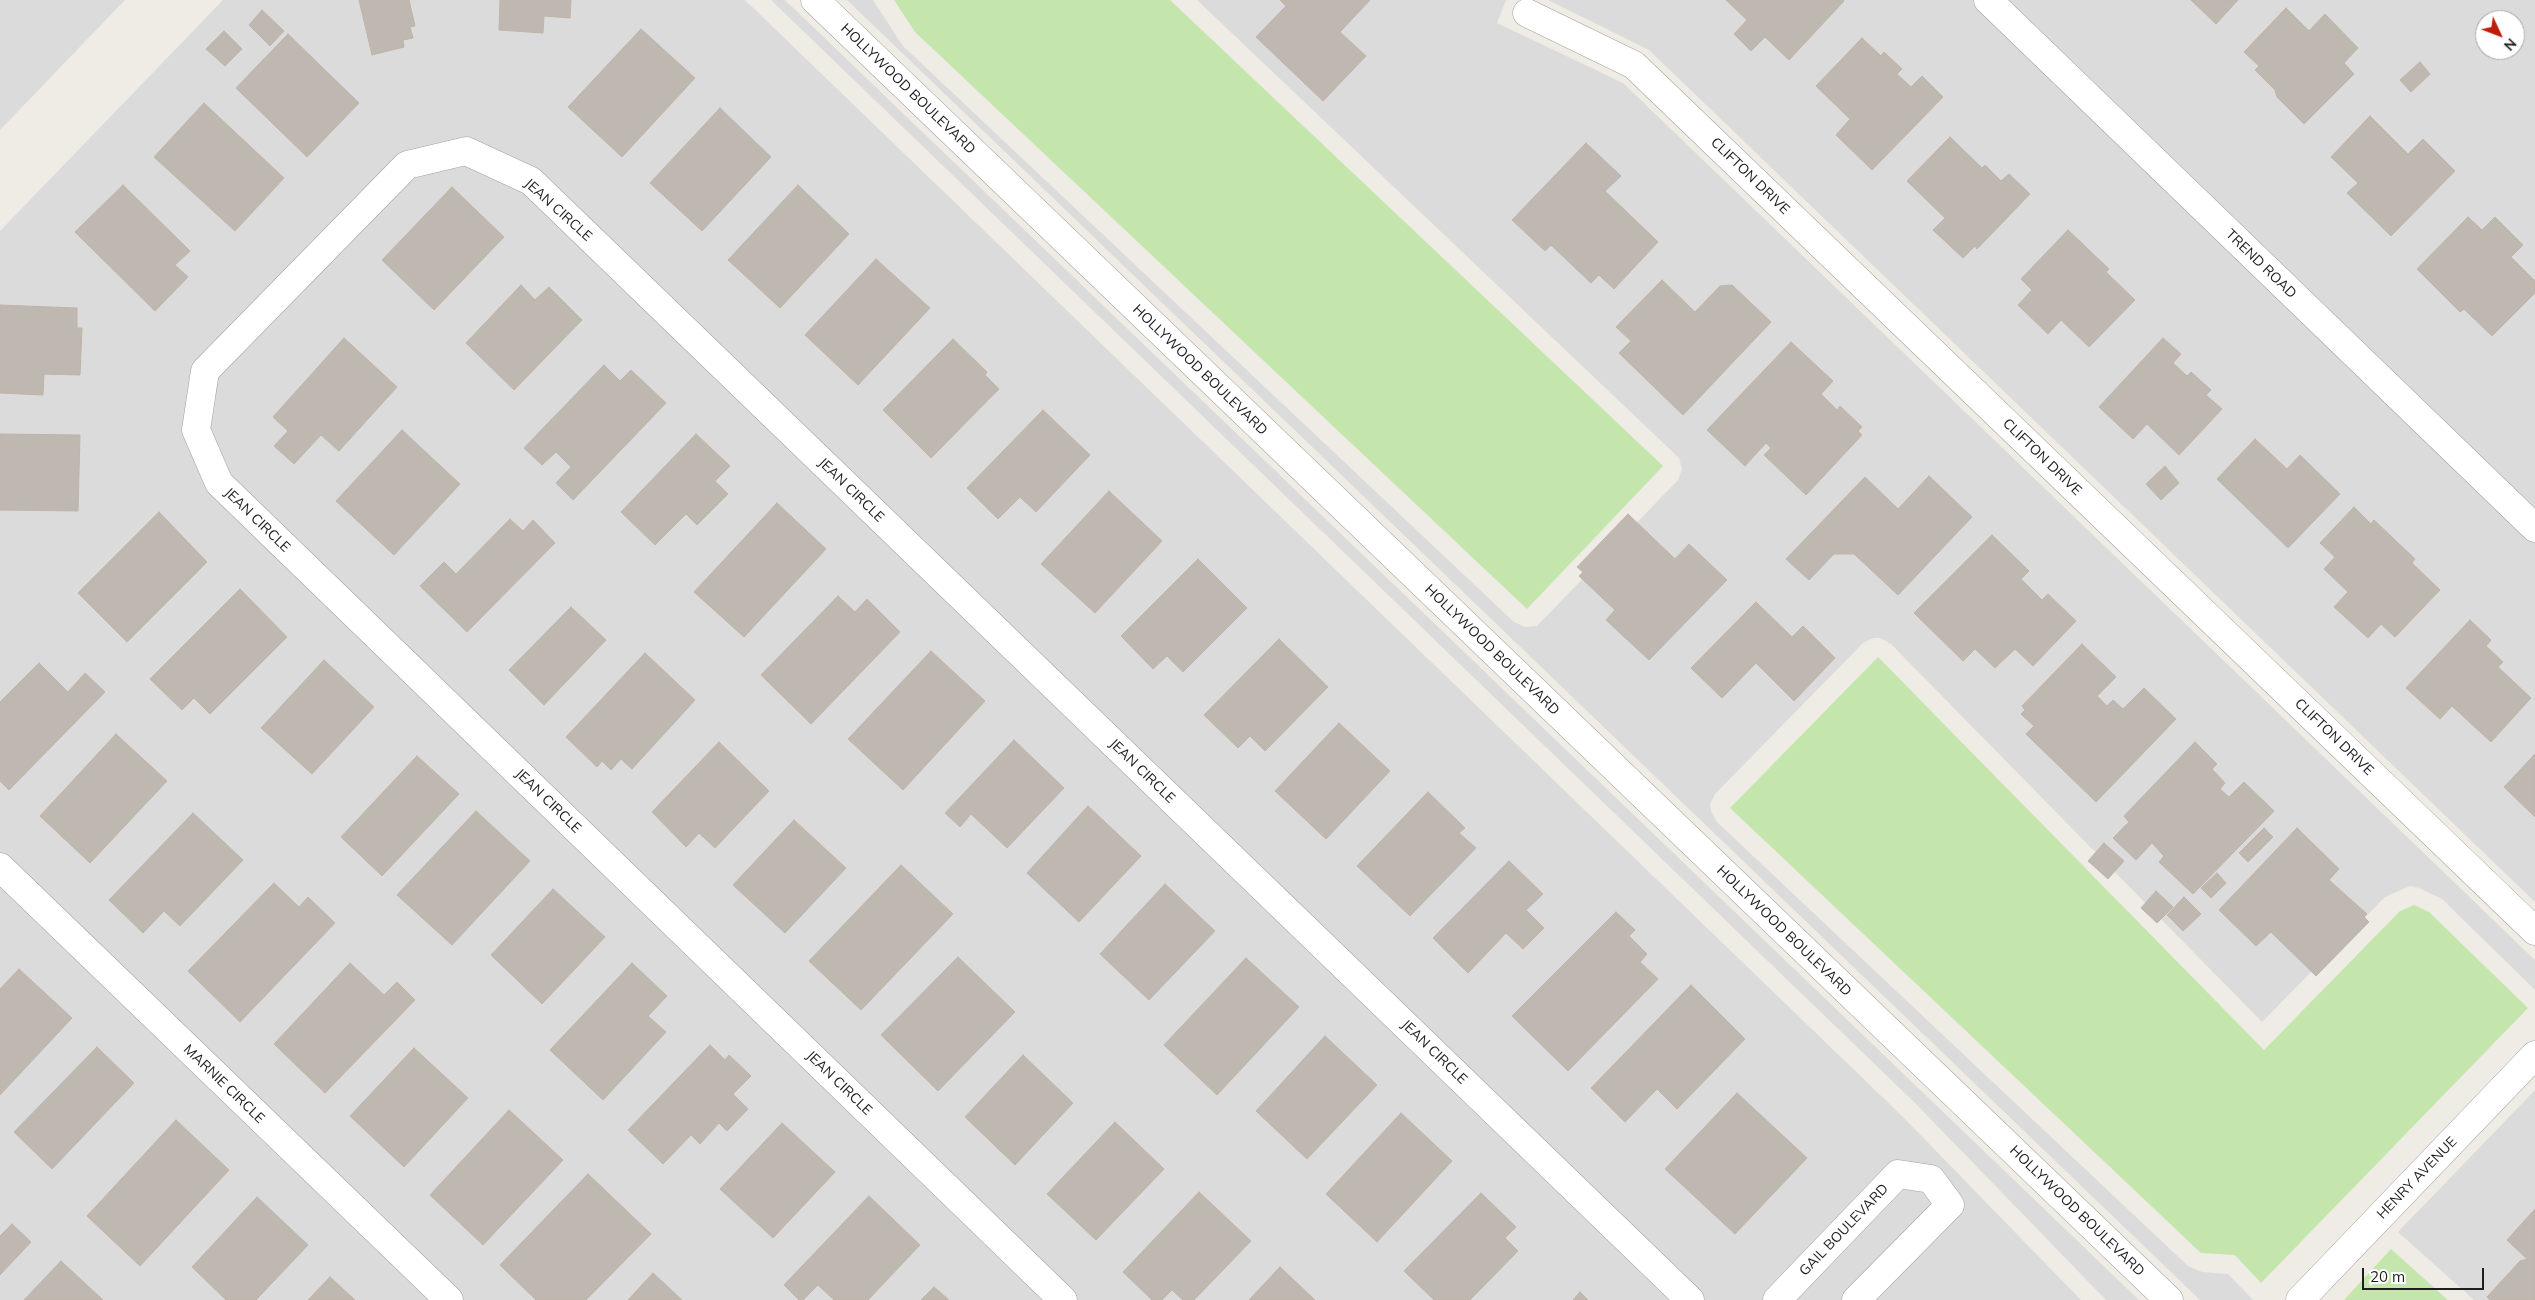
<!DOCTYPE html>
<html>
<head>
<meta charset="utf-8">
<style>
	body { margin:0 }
	#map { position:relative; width:2535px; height:1300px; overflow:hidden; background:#eeece5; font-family:Mulish,sans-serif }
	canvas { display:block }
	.north { position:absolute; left:2475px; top:10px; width:50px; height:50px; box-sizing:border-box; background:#fff; border:1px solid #a5a5a5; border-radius:50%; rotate:133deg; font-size:14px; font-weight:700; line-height:20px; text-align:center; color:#1e1e1e }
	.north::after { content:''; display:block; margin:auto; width:18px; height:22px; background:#c01c0c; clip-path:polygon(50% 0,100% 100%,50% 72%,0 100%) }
	.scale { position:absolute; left:2362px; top:1268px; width:122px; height:22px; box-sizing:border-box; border:2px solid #1e1e1e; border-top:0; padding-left:6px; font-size:15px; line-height:18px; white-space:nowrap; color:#1e1e1e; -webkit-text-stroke:4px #fff; paint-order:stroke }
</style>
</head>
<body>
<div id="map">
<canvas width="2535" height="1300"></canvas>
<div class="north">N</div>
<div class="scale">20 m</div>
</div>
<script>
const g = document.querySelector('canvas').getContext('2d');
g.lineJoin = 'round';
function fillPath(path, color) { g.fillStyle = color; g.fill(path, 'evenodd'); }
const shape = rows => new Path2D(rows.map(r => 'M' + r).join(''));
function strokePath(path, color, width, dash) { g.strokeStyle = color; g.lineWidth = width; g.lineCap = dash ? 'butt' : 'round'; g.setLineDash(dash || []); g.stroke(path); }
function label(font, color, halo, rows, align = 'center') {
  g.font = font + ' Mulish,sans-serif'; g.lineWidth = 4; g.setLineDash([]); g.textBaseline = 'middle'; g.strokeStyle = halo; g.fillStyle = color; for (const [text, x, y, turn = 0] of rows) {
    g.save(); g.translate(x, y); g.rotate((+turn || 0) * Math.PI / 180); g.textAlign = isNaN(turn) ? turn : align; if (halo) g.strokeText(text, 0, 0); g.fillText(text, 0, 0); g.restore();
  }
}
fillPath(shape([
	[0,0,125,0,0,130],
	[223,0,745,0,1903,1117,2081,1300,0,1300,0,231],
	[771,0,785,0,2139,1300,2106,1300,1915,1103],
	[847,0,873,0,903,46,1514,622,1525,627,1537,626,1678,480,1682,469,1679,458,1197,0,1506,0,1497,23,1623,83,2535,960,2535,990,2442,899,2419,888,2410,886,2385,897,2262,1022,1891,644,1880,638,1874,638,1864,642,1715,794,1710,804,1711,811,1717,822,2188,1266,2202,1272,2228,1274,2253,1300,2200,1300],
	[1548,0,2535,0,2535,902,1649,50],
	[2485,20,2515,20,2515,50,2485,50],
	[2535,1090,2535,1300,2474,1300,2398,1232]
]), '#dcdbdb');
fillPath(shape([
	[894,0,1170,0,1663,466,1527,609,915,32],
	[1878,657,2264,1050,2400,911,2414,905,2429,912,2528,1008,2261,1283,2235,1255,2201,1253,1730,808],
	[2391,1249,2448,1300,2344,1300]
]), '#c4e6ad');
const building = shape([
	[359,0,409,0,415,26,410,27,413,38,403,40,404,47,372,55,359,0],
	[500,0,571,0,570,18,544,16,543,33,499,30,500,0],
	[1280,0,1370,0,1340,32,1366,56,1323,101,1256,37,1286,6,1280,0],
	[1726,0,1843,0,1844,1,1789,60,1765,37,1751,51,1734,34,1747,20,1726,0],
	[2191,0,2238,0,2216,24,2191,0],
	[2286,8,2309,31,2325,14,2358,48,2344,63,2354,74,2304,124,2277,97,2275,90,2255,70,2259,66,2244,52,2286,8],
	[262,10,284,31,270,46,249,25,262,10],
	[641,29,695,78,622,157,568,107,641,29],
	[224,31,242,49,225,66,206,49,224,31],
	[288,34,359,103,307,157,236,88,288,34],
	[1862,38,1881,56,1884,52,1902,69,1897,74,1911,87,1922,76,1943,97,1872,170,1836,135,1850,119,1816,86,1862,38],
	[2420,62,2430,74,2411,92,2400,80,2420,62],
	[204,103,284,178,235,231,154,157,204,103],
	[720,108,771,157,702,231,650,183,720,108],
	[2370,116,2408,154,2423,139,2455,171,2391,236,2347,193,2358,183,2331,157,2370,116],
	[1950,137,1982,168,1985,165,2001,181,2009,174,2030,194,1977,249,1975,246,1963,258,1933,230,1945,218,1907,181,1950,137],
	[1586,143,1621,176,1605,191,1658,242,1614,289,1599,275,1591,283,1551,245,1545,251,1512,220,1586,143],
	[123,185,190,251,175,265,188,277,155,311,75,232,123,185],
	[798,185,849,234,780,308,728,260,798,185],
	[452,187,504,237,434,310,382,260,452,187],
	[2468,217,2482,230,2495,217,2523,245,2511,257,2535,281,2535,293,2492,336,2464,309,2460,312,2417,269,2468,217],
	[2068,230,2109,269,2106,272,2135,300,2089,347,2061,320,2048,334,2018,305,2032,290,2021,279,2068,230],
	[876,259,930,308,858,385,805,335,876,259],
	[1662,280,1695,312,1720,286,1732,285,1771,322,1683,415,1619,353,1631,341,1616,327,1662,280],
	[521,285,535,300,549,287,582,320,514,390,466,343,521,285],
	[0,305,77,308,77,328,82,328,80,375,44,374,43,395,0,393,0,305],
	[344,338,397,387,339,451,321,435,294,464,274,446,288,431,273,417,344,338],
	[2163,338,2181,354,2173,363,2187,376,2191,372,2211,390,2206,395,2222,409,2179,455,2147,424,2133,439,2099,407,2163,338],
	[953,339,987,372,985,375,999,389,931,458,883,410,953,339],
	[1791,342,1833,381,1821,394,1837,410,1840,406,1862,427,1858,431,1862,435,1806,495,1764,455,1771,448,1766,443,1745,466,1707,430,1791,342],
	[604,365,620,381,631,370,666,403,573,500,556,483,571,467,556,452,542,465,524,448,604,365],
	[1043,410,1090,455,1036,512,1020,497,998,519,967,488,1043,410],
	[402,430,460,484,394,555,336,501,402,430],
	[0,434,80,435,78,511,0,510,0,434],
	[696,434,730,466,715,481,728,494,697,525,686,514,655,545,621,512,696,434],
	[2255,439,2287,469,2300,455,2340,494,2288,548,2217,479,2255,439],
	[2165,466,2179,483,2161,500,2146,484,2165,466],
	[1929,476,1972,517,1898,595,1854,554,1834,554,1809,580,1786,559,1865,477,1898,509,1929,476],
	[1109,491,1162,541,1095,613,1041,564,1109,491],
	[777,503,826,549,744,637,694,592,777,503],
	[2354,507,2371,524,2374,520,2415,559,2412,563,2440,590,2395,637,2381,624,2368,638,2334,607,2348,592,2324,569,2335,557,2320,543,2354,507],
	[159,512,207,562,127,642,78,593,159,512],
	[1628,514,1675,559,1689,544,1727,580,1649,660,1606,620,1615,610,1579,576,1583,572,1577,567,1628,514],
	[510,519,523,531,533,520,555,543,467,632,420,586,444,562,456,574,510,519],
	[1992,535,2029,571,2021,579,2042,600,2048,594,2076,621,2033,666,2015,649,1995,668,1975,649,1963,661,1914,613,1992,535],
	[1198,559,1247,608,1183,672,1167,656,1153,669,1121,636,1198,559],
	[240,589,287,637,210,714,194,698,182,710,150,679,240,589],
	[838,596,855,612,867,599,900,632,811,724,761,675,838,596],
	[1756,602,1792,637,1803,626,1835,658,1794,701,1756,663,1722,698,1691,668,1756,602],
	[571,607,606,640,544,705,509,670,571,607],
	[2470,620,2491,640,2486,646,2503,662,2498,667,2531,698,2491,742,2452,706,2440,719,2406,688,2470,620],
	[1279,639,1328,687,1265,751,1250,736,1238,748,1204,715,1279,639],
	[2082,644,2116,677,2097,696,2107,706,2113,700,2123,709,2144,688,2176,719,2096,802,2026,734,2034,726,2021,714,2025,710,2022,706,2082,644],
	[931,651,985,701,903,790,848,739,931,651],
	[645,653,695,700,632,769,621,759,611,770,602,761,597,767,566,737,645,653],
	[324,660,374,707,312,774,261,728,324,660],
	[39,663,68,692,85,673,105,692,9,790,0,781,0,702,39,663],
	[1339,723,1390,771,1326,839,1275,791,1339,723],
	[116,734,167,781,90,863,40,816,116,734],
	[1014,740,1064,788,1007,848,971,814,960,827,945,813,1014,740],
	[719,742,769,791,715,848,699,833,686,847,652,812,719,742],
	[2195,742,2217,764,2212,769,2225,783,2220,789,2229,797,2244,782,2274,811,2193,894,2159,862,2164,856,2152,843,2136,860,2113,838,2129,822,2124,816,2195,742],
	[2535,754,2535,817,2504,787,2535,754],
	[417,756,459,794,382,876,341,837,417,756],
	[1428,792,1465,828,1459,833,1476,848,1410,916,1357,866,1428,792],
	[1088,806,1141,856,1079,922,1027,873,1088,806],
	[476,811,530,861,452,945,397,895,476,811],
	[193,813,243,860,180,926,164,911,143,933,109,900,193,813],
	[794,820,846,868,785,933,733,885,794,820],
	[2264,828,2273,837,2248,862,2239,853,2264,828],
	[2297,828,2339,869,2329,880,2367,914,2364,917,2369,922,2316,976,2271,932,2256,946,2219,910,2297,828],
	[2104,843,2124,861,2108,879,2088,861,2104,843],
	[1509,861,1543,894,1526,910,1544,928,1523,949,1506,933,1468,973,1433,938,1509,861],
	[901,865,953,914,861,1010,809,961,901,865],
	[2217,873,2226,883,2211,898,2201,888,2217,873],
	[274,883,299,907,308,897,335,923,240,1022,188,971,274,883],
	[1165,884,1215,931,1149,1000,1100,954,1165,884],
	[553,889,605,937,542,1004,491,955,553,889],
	[2156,891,2173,907,2157,923,2141,908,2156,891],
	[2184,897,2201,914,2183,931,2167,915,2184,897],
	[1616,912,1635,930,1629,936,1647,954,1640,962,1658,979,1568,1071,1512,1016,1616,912],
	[958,957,1015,1012,938,1091,881,1035,958,957],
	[1246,958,1299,1007,1217,1095,1164,1045,1246,958],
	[350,963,384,995,397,982,415,1000,325,1093,274,1044,350,963],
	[632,963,667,996,648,1016,666,1032,603,1100,550,1050,632,963],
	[19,969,72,1018,0,1095,0,989,19,969],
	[1691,985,1745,1039,1677,1109,1657,1089,1625,1122,1591,1088,1691,985],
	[1325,1036,1377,1085,1307,1159,1256,1111,1325,1036],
	[710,1045,725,1060,729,1055,751,1076,733,1094,748,1109,727,1131,719,1123,700,1144,691,1135,663,1164,628,1130,710,1045],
	[97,1047,134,1083,52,1169,14,1132,97,1047],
	[414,1048,468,1098,404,1167,350,1116,414,1048],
	[1023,1055,1073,1103,1015,1165,965,1117,1023,1055],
	[1737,1093,1807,1158,1735,1234,1665,1169,1737,1093],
	[509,1110,563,1160,483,1245,430,1195,509,1110],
	[1401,1113,1452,1161,1377,1242,1326,1194,1401,1113],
	[176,1120,229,1170,140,1266,87,1216,176,1120],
	[1115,1122,1164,1169,1096,1240,1047,1194,1115,1122],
	[782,1123,835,1172,773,1238,720,1189,782,1123],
	[588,1174,651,1234,586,1300,536,1300,500,1265,588,1174],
	[1199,1192,1251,1241,1194,1300,1183,1300,1172,1290,1162,1300,1152,1300,1123,1272,1199,1192],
	[1481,1193,1516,1227,1505,1238,1518,1251,1470,1300,1434,1300,1404,1271,1481,1193],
	[869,1196,920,1245,868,1300,834,1300,818,1285,803,1300,799,1300,784,1285,869,1196],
	[257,1197,308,1245,256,1300,226,1300,192,1267,257,1197],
	[2535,1209,2535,1300,2490,1300,2487,1297,2520,1261,2527,1259,2507,1240,2535,1209],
	[12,1224,31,1242,0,1275,0,1236,12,1224],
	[61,1261,103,1300,24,1300,61,1261],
	[1280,1267,1315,1300,1249,1300,1280,1267],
	[653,1273,682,1300,628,1300,653,1273],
	[330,1277,355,1300,308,1300,330,1277],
	[934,1287,949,1300,921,1300,934,1287],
	[1580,1292,1588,1300,1573,1300,1580,1292]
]);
fillPath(building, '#bfb8b1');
strokePath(building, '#bfb4a8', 1);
const minor = shape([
	[1988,0,2535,528],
	[1527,13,1634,65,2535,931],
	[0,867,449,1300],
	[1063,1300,219,483,196,430,205,371,407,165,466,151,531,181,1690,1300],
	[1777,1300,1898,1174,1931,1179,1950,1205,1856,1300]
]);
const tertiary = shape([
	[815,0,2169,1300],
	[2300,1300,2535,1055]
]);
strokePath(minor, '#a2a2a2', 29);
strokePath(tertiary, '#a2a2a2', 29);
strokePath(minor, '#fff', 28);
strokePath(tertiary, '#fff', 28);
label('14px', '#1e1e1e', '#fff', [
	["HOLLYWOOD BOULEVARD",908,89,44],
	["CLIFTON DRIVE",1750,176,44],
	["JEAN CIRCLE",558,210,42],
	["TREND ROAD",2261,264,44],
	["HOLLYWOOD BOULEVARD",1200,370,44],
	["CLIFTON DRIVE",2042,457,44],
	["JEAN CIRCLE",851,490,44],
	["JEAN CIRCLE",257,520,44],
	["HOLLYWOOD BOULEVARD",1492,650,44],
	["CLIFTON DRIVE",2334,737,44],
	["JEAN CIRCLE",1142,771,44],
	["JEAN CIRCLE",548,801,44],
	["HOLLYWOOD BOULEVARD",1784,931,44],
	["JEAN CIRCLE",1434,1052,44],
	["JEAN CIRCLE",839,1083,44],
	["MARNIE CIRCLE",224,1084,44],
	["HENRY AVENUE",2417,1178,-46],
	["HOLLYWOOD BOULEVARD",2077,1211,44],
	["GAIL BOULEVARD",1844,1230,-46]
]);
</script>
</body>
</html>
